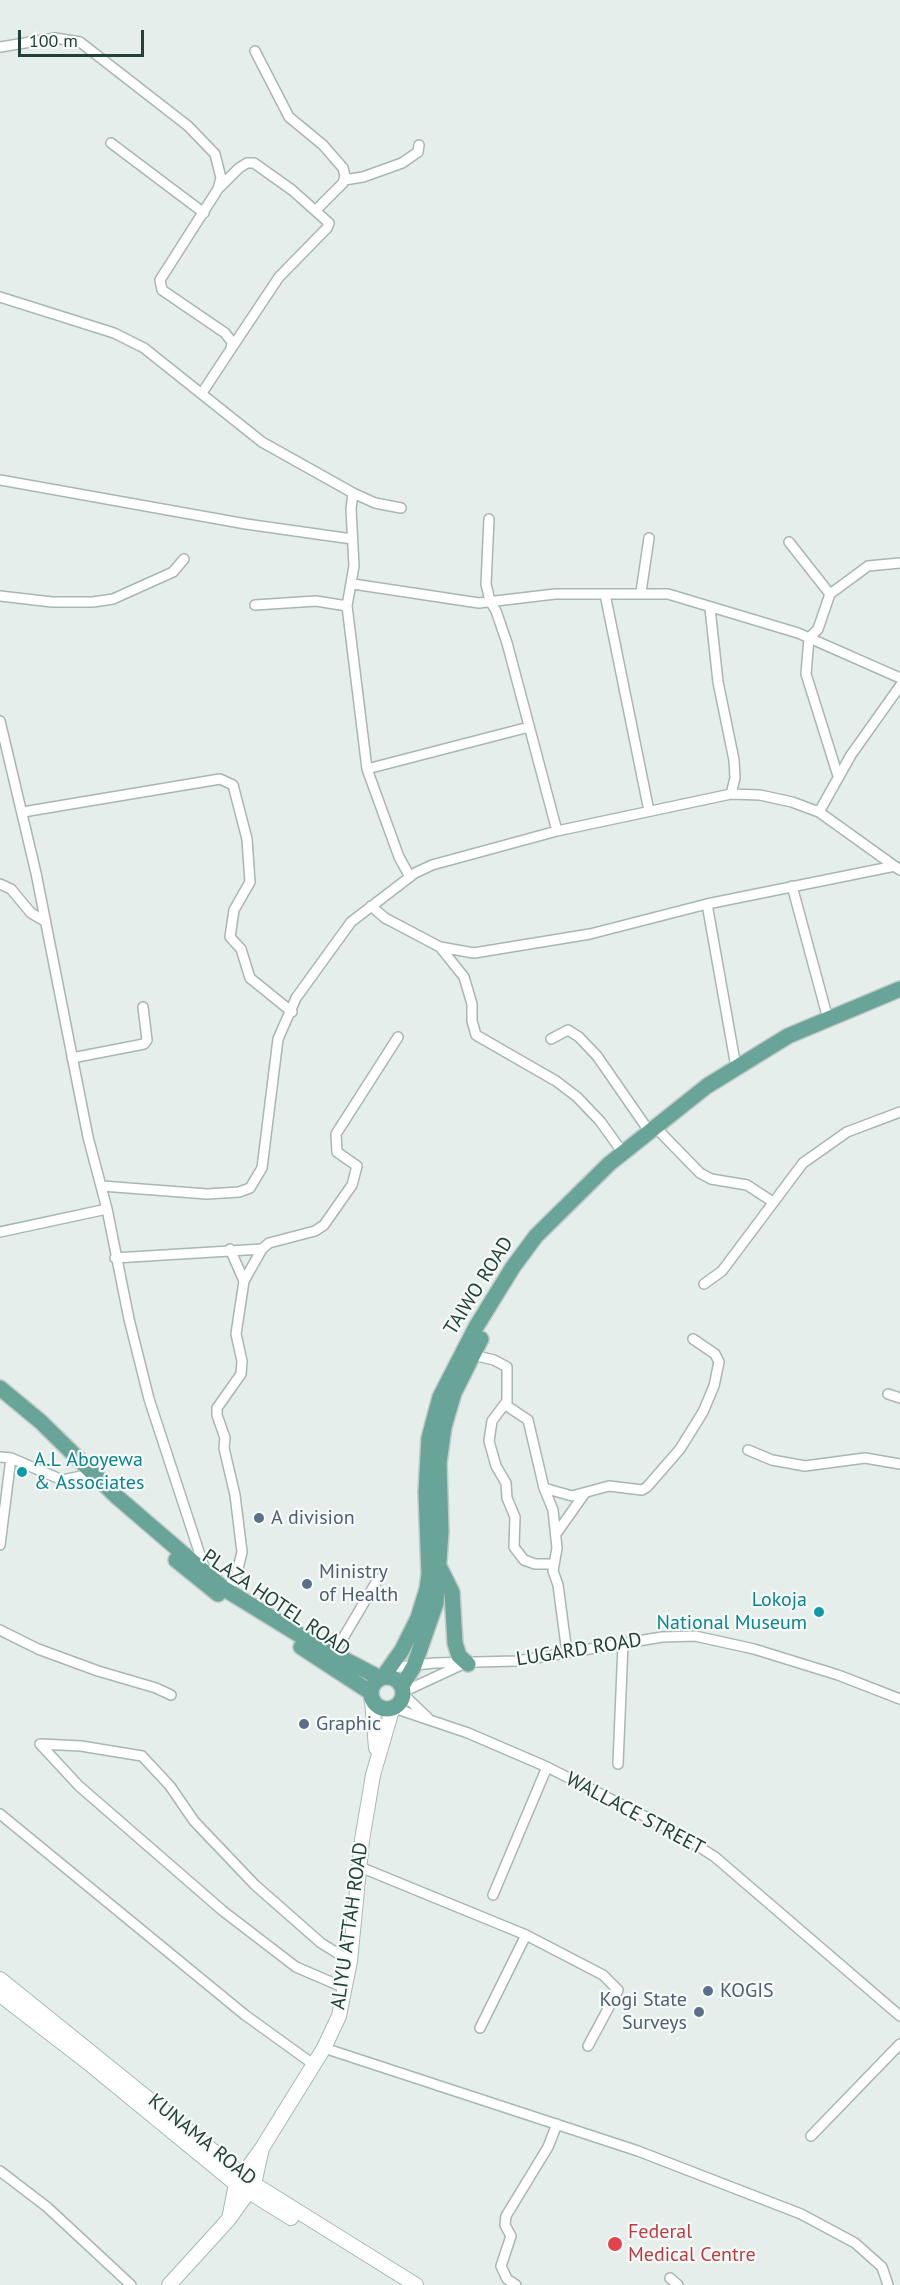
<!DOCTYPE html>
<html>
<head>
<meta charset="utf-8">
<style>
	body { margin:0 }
	#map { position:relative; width:900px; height:2285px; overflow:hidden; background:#e5eeeb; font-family:"PT Sans",sans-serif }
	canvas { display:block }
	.scale { position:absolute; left:18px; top:30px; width:126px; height:27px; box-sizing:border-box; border:3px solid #23413a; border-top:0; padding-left:8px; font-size:18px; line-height:21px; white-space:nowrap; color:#23413a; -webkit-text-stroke:4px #f6fbf8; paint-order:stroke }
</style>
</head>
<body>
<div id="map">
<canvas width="900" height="2285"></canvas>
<div class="scale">100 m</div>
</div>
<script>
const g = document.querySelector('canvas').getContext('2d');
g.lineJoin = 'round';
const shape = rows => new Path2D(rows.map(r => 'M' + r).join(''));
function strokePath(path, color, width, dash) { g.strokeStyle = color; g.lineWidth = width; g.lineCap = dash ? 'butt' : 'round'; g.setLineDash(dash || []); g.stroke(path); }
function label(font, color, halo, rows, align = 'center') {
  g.font = font + ' "PT Sans",sans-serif'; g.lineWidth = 4.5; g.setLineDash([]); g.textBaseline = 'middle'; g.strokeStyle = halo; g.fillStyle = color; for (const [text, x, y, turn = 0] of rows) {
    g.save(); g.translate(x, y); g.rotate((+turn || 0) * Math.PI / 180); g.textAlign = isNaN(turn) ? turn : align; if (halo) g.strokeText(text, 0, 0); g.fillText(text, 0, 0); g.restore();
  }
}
const street = shape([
	[0,47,55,38,80,42,188,126,215,154,221,178,218,189,160,280,162,290,225,333,232,342,231,349,202,393],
	[255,51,289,117,323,145,343,168,345,176,343,183,316,210],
	[111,143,204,213],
	[344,180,363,177,402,163,418,152,419,145],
	[220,187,239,168,247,163,254,163,292,190,329,223,327,228,279,277,231,349],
	[0,297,114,333,144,348,262,442,353,493,375,503,401,508],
	[0,480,246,524,352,539],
	[353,493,351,509,354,566,347,606,367,769,399,857,410,877],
	[489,519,486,584,490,601,496,611,507,643,557,831],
	[789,542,830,594,868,566,900,563],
	[353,584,479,603,555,594,668,594,798,633,900,678],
	[641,592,649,538],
	[605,594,649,811],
	[830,594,818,629,809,638,806,674,838,776],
	[0,596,52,602,93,602,113,599,173,572,184,559],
	[255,605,316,601,347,606],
	[710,608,718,682,734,760,735,778,731,794],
	[0,721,36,873,88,1137,107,1209,129,1319,149,1399,205,1570],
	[367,769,529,727],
	[23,812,220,779,233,785,247,839,250,882,234,910,230,937,241,949,250,978,292,1012],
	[819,812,851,755,900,686],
	[0,884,11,889,31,913,43,920],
	[792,886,828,1019],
	[707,904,736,1067],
	[371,906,385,918,440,947,474,953,590,934,707,904,895,866],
	[440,947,464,977,472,1004,472,1021,476,1035,556,1081,577,1097,600,1121,623,1153],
	[551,1039,568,1030,579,1037,597,1056,649,1131],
	[72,1058,144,1044,147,1040,143,1007],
	[661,1133,700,1173,711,1179,747,1185,773,1202],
	[102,1186,207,1194,239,1192,250,1188,262,1168,278,1039,296,998,351,922,415,873,432,865,557,831,731,794,760,795,792,802,819,812,900,870],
	[0,1232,107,1209],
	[230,1249,244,1281],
	[115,1258,262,1249],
	[704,1284,722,1271,803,1163,847,1132,900,1112],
	[473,1355,494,1360,507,1367,507,1406,528,1420,544,1488,553,1510,557,1548,553,1571,558,1585,567,1653],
	[888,1394,900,1398],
	[507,1401,492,1421,489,1441,496,1466,506,1483,507,1498,515,1517,514,1547,524,1560,535,1564,553,1564],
	[748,1450,772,1460,805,1466,865,1458,900,1464],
	[0,1457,11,1458,62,1480,86,1475],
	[544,1488,572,1496,609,1486,642,1490,647,1487,680,1449,703,1412,714,1386,719,1362,715,1354,693,1339],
	[556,1534,585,1493],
	[0,1545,11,1458],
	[223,1588,235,1581,242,1552,235,1495,224,1448,225,1438,217,1415,217,1408,241,1374,242,1361,236,1334,244,1281,262,1249,269,1243,315,1231,324,1225,352,1185,357,1166,337,1152,336,1134,398,1037],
	[0,1630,38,1649,98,1671,156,1688,171,1695],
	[333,1655,378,1579],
	[391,1668,434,1663,517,1661,662,1637,695,1636,754,1649,838,1675,900,1699],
	[403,1692,459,1666],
	[403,1694,428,1718],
	[394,1708,468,1733,547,1767,676,1832,715,1857,900,2016],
	[40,1744,81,1746,142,1756,170,1786,194,1821,255,1885,321,1943,350,1961],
	[40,1744,79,1786,223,1911,296,1967,345,1988],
	[618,1764,623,1644],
	[0,1814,245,2015,313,2064],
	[360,1867,526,1935,603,1975,618,1990,588,2046],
	[493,1895,547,1767],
	[480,2028,526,1935],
	[324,2048,638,2151,801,2214,855,2243,882,2267,888,2285],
	[811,2136,900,2044],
	[0,2171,47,2207,131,2285],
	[670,2278,678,2285],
	[516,2285,507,2279,501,2266,511,2236,505,2225,506,2216,548,2147,557,2124]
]);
const secondary = shape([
	[372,1700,376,1748],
	[0,1979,254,2184,416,2285],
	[0,1995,91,2065,236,2184,291,2218],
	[262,2148,324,2048,339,2016,350,1961,362,1840,373,1775,392,1710],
	[262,2148,254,2184,229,2219,236,2184,262,2148],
	[169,2285,229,2219]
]);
const primary = shape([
	[0,1388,41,1422,116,1496,223,1588,311,1642,380,1678],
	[176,1560,218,1594],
	[440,1568,452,1592,455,1643,459,1656,468,1664],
	[301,1647,370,1692],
	'371 1693a16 16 0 1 1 32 0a16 16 0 1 1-32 0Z',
	[383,1677,402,1650,418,1618,427,1589,429,1574,426,1492,429,1438,440,1397,476,1327,513,1267,536,1236,609,1164,707,1086,788,1036,900,989],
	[402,1686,414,1666,436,1603,441,1532,439,1463,444,1427,454,1393,481,1339]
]);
strokePath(street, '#a7b7b2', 12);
strokePath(secondary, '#a3bbb3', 16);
strokePath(primary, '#c1cac8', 18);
strokePath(street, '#fff', 9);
strokePath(secondary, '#fff', 14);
strokePath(primary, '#68a598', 15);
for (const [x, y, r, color] of [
	[22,1472,6,"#0f9aa8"],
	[259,1518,6,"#5c6f8a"],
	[307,1584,6,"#5c6f8a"],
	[819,1612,6,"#0f9aa8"],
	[304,1724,6,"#5c6f8a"],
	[708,1991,6,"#5c6f8a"],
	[699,2012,6,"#5c6f8a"],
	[615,2244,8,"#e0444e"]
]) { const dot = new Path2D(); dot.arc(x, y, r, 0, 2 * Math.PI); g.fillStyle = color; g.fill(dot); strokePath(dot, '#f6fbf8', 2); }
label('20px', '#23413a', '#f6fbf8', [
	["TAIWO ROAD",479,1286,-58],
	["PLAZA HOTEL ROAD",276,1603,34],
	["LUGARD ROAD",579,1650,-9],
	["WALLACE STREET",635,1814,28],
	["ALIYU ATTAH ROAD",350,1926,-82],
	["KUNAMA ROAD",202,2140,39]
]);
label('20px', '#0d838f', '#f6fbf8', [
	["A.L Aboyewa",34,1460],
	["& Associates",34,1483],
	["Lokoja",807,1600,"right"],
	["National Museum",807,1623,"right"]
], 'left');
label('20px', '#4e5e75', '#f6fbf8', [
	["A division",271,1518],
	["Ministry",319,1572],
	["of Health",319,1595],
	["Graphic",316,1724],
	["KOGIS",720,1991],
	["Kogi State",687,2000,"right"],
	["Surveys",687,2023,"right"]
], 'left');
label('20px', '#be3a42', '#f6fbf8', [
	["Federal",628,2232],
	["Medical Centre",628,2255]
], 'left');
</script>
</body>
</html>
